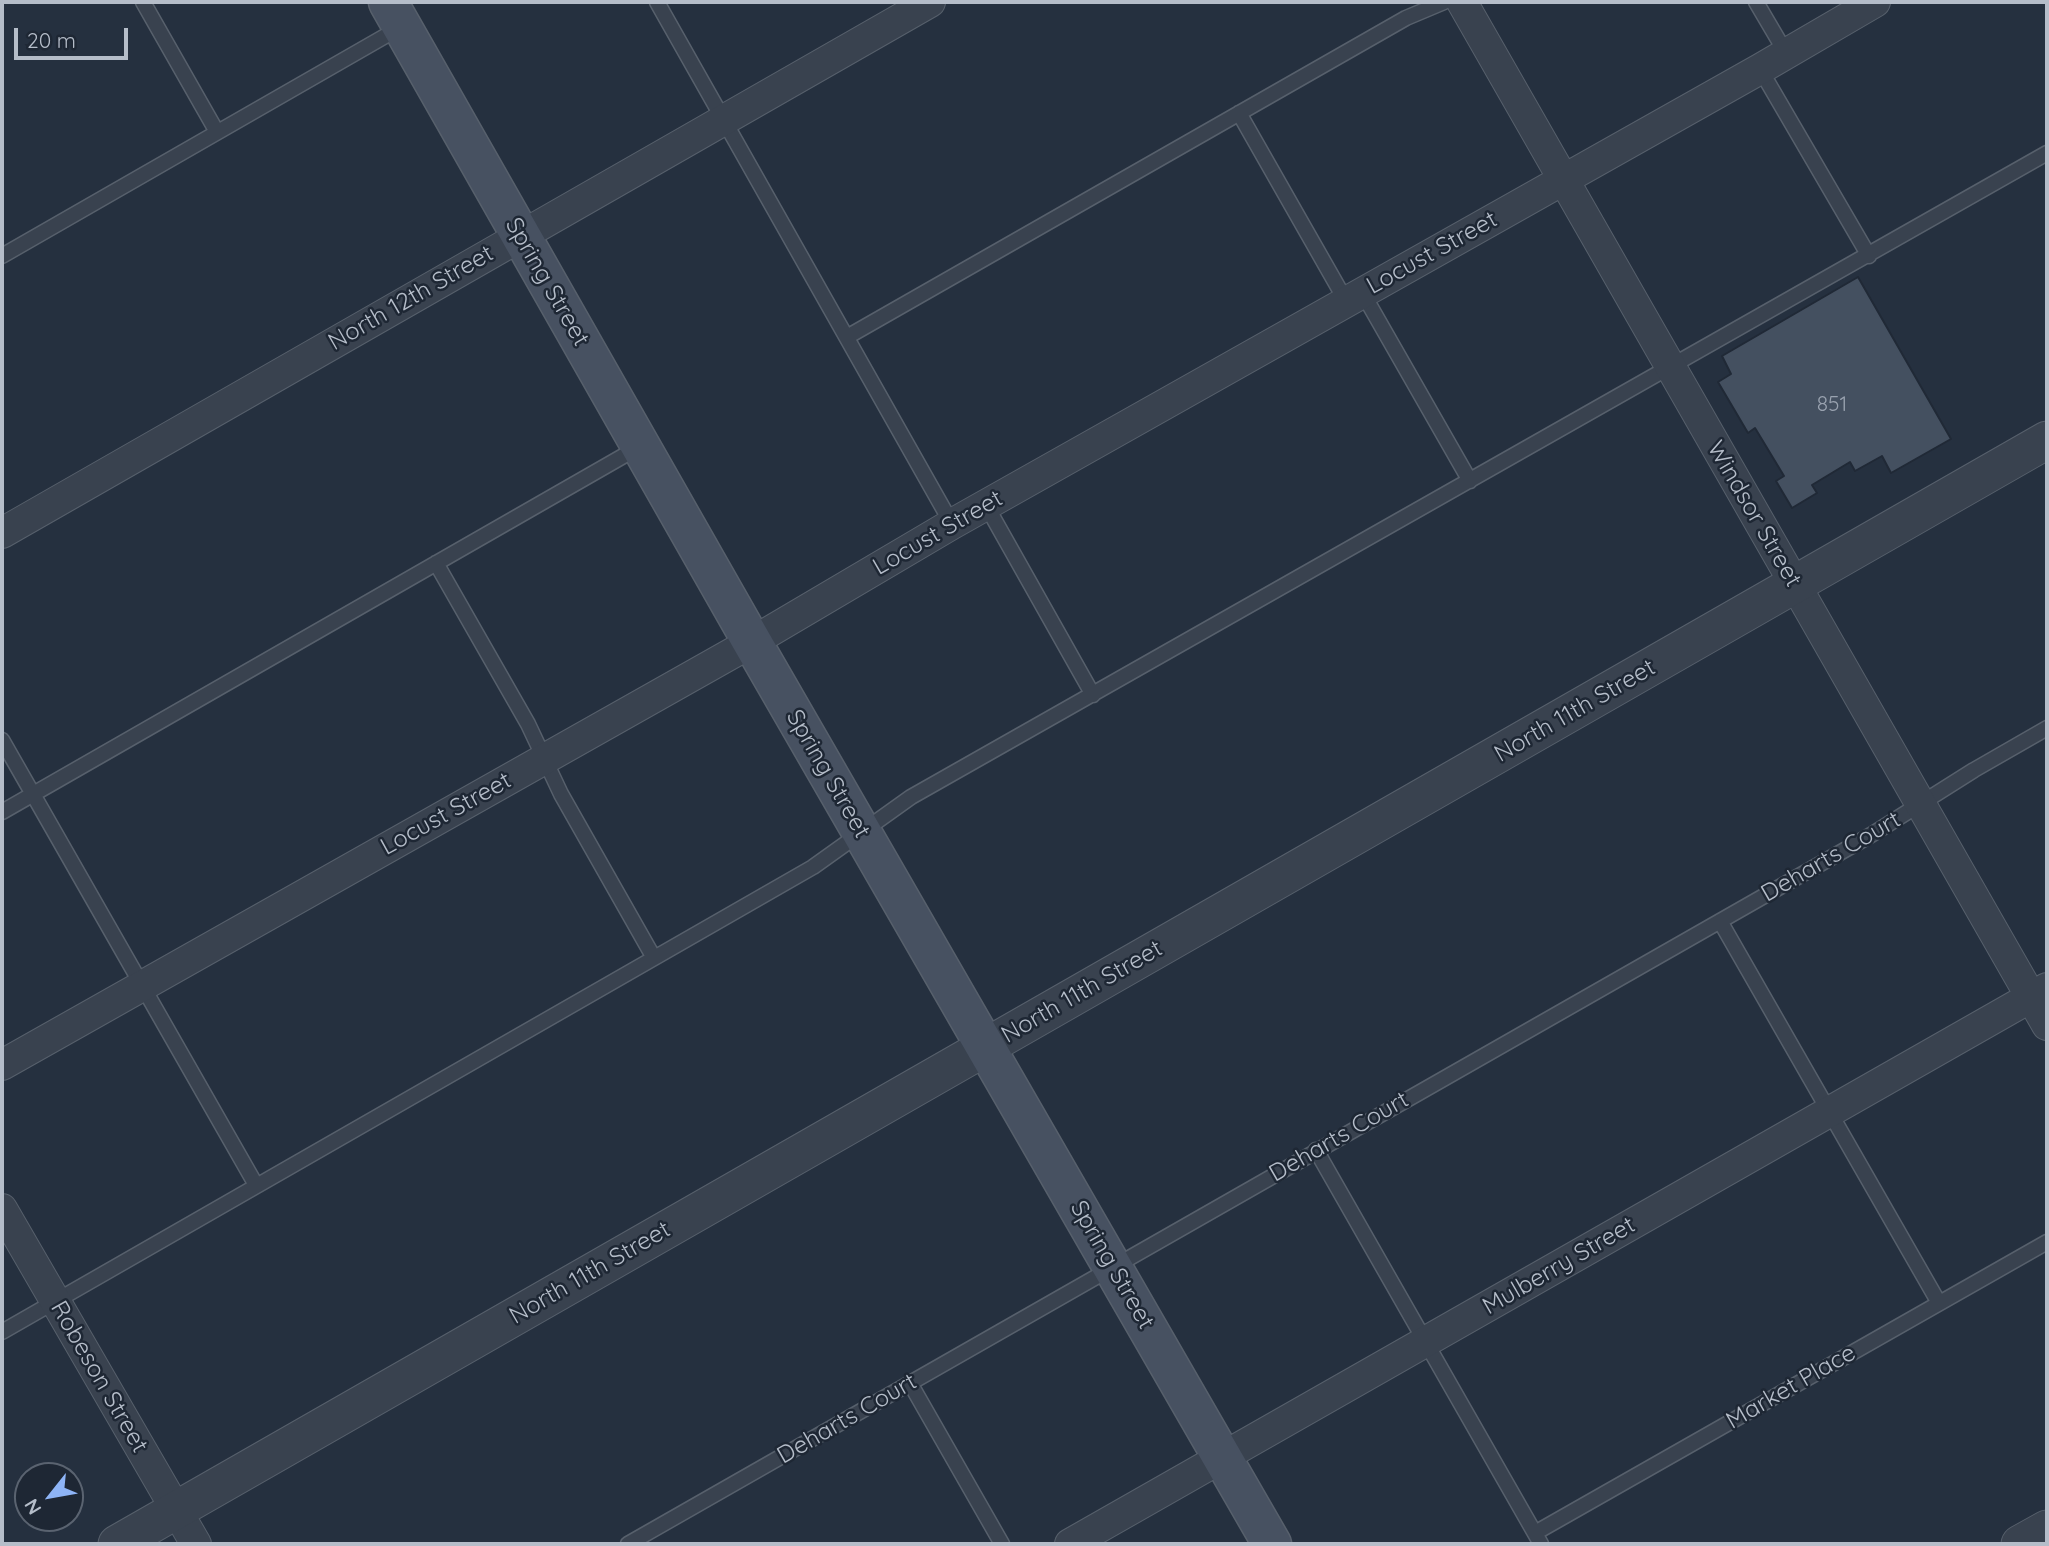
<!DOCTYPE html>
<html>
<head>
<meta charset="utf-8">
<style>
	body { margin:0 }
	#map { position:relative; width:2049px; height:1546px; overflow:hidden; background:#25303f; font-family:Quicksand,sans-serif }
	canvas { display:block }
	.frame { position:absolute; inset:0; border:4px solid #b5bdc9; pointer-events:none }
	.north { position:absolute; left:14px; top:1462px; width:70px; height:70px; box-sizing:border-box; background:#1e2734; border:2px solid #5a6370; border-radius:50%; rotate:239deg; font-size:19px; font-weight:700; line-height:28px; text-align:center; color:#b5bdc9 }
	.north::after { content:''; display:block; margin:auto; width:24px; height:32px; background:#8eb4f6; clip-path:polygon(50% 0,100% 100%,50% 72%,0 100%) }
	.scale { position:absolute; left:14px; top:28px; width:114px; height:32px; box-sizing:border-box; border:4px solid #b5bdc9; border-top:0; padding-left:9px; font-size:21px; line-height:24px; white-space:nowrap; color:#b5bdc9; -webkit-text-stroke:5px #1e2734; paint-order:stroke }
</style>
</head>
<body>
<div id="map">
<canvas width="2049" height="1546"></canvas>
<div class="frame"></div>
<div class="north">N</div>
<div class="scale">20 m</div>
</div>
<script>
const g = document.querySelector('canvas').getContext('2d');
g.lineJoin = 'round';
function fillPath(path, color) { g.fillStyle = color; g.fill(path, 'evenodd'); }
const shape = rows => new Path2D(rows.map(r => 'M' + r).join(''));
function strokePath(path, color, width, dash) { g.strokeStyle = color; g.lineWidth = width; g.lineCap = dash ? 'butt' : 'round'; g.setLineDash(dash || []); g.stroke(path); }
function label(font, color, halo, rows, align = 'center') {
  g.font = font + ' Quicksand,sans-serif'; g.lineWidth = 5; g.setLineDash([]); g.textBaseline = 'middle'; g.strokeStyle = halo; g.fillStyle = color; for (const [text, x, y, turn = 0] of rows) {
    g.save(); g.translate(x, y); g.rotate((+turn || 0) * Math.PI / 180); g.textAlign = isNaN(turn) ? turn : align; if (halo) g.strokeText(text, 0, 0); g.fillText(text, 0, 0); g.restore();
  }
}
const building = shape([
	[1858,277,1951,439,1891,473,1882,456,1855,471,1850,462,1812,485,1817,493,1792,508,1776,481,1784,476,1755,428,1748,433,1718,382,1731,374,1722,356,1858,277]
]);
fillPath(building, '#445060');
strokePath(building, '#202936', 2);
const service = shape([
	[143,2,217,132],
	[657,2,952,524],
	[1756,2,1786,53],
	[1760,69,1869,256],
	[1239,113,1346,301],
	[2,256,401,27],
	[1362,292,1470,481],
	[847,337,1406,18,1444,2],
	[986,505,1093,695],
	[436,563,528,724,561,794,654,958],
	[2,740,256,1185],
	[2,812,639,447],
	[1720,921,1939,1303],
	[1316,1150,1541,1544],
	[2,1332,813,867,911,797,2047,153],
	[910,1383,1002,1544],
	[1535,1533,2047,1242],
	[628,1544,1871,835,1974,770,2047,728]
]);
const minor = shape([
	[1462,2,2047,1025],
	[2,533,930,2],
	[2,1065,752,642,952,524,1760,69,1875,2],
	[2,1209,196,1544],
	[1070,1544,2047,988]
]);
const tertiary = shape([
	[117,1544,2047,440],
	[2020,1544,2047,1529]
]);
const secondary = shape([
	[388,2,752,642,1272,1544]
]);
strokePath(service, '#57606c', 17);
strokePath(minor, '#57606c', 32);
strokePath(tertiary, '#57606c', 39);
strokePath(secondary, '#57606c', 41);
strokePath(service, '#39424f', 14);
strokePath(minor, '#39424f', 30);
strokePath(tertiary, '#39424f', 37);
strokePath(secondary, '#475161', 38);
label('21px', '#99a2af', null, [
	["851",1832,405]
]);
label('24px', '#b5bdc9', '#1e2734', [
	["Locust Street",1432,253,-29],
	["Spring Street",547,282,60],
	["North 12th Street",411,298,-30],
	["Windsor Street",1754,514,60],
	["Locust Street",938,533,-30],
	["North 11th Street",1575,711,-30],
	["Spring Street",828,774,60],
	["Locust Street",446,814,-29],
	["Deharts Court",1831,857,-30],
	["North 11th Street",1082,992,-30],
	["Deharts Court",1339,1137,-30],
	["Spring Street",1112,1265,60],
	["Mulberry Street",1559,1266,-30],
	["North 11th Street",590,1273,-30],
	["Robeson Street",99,1377,60],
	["Market Place",1791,1387,-30],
	["Deharts Court",847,1419,-30]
]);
</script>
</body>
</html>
